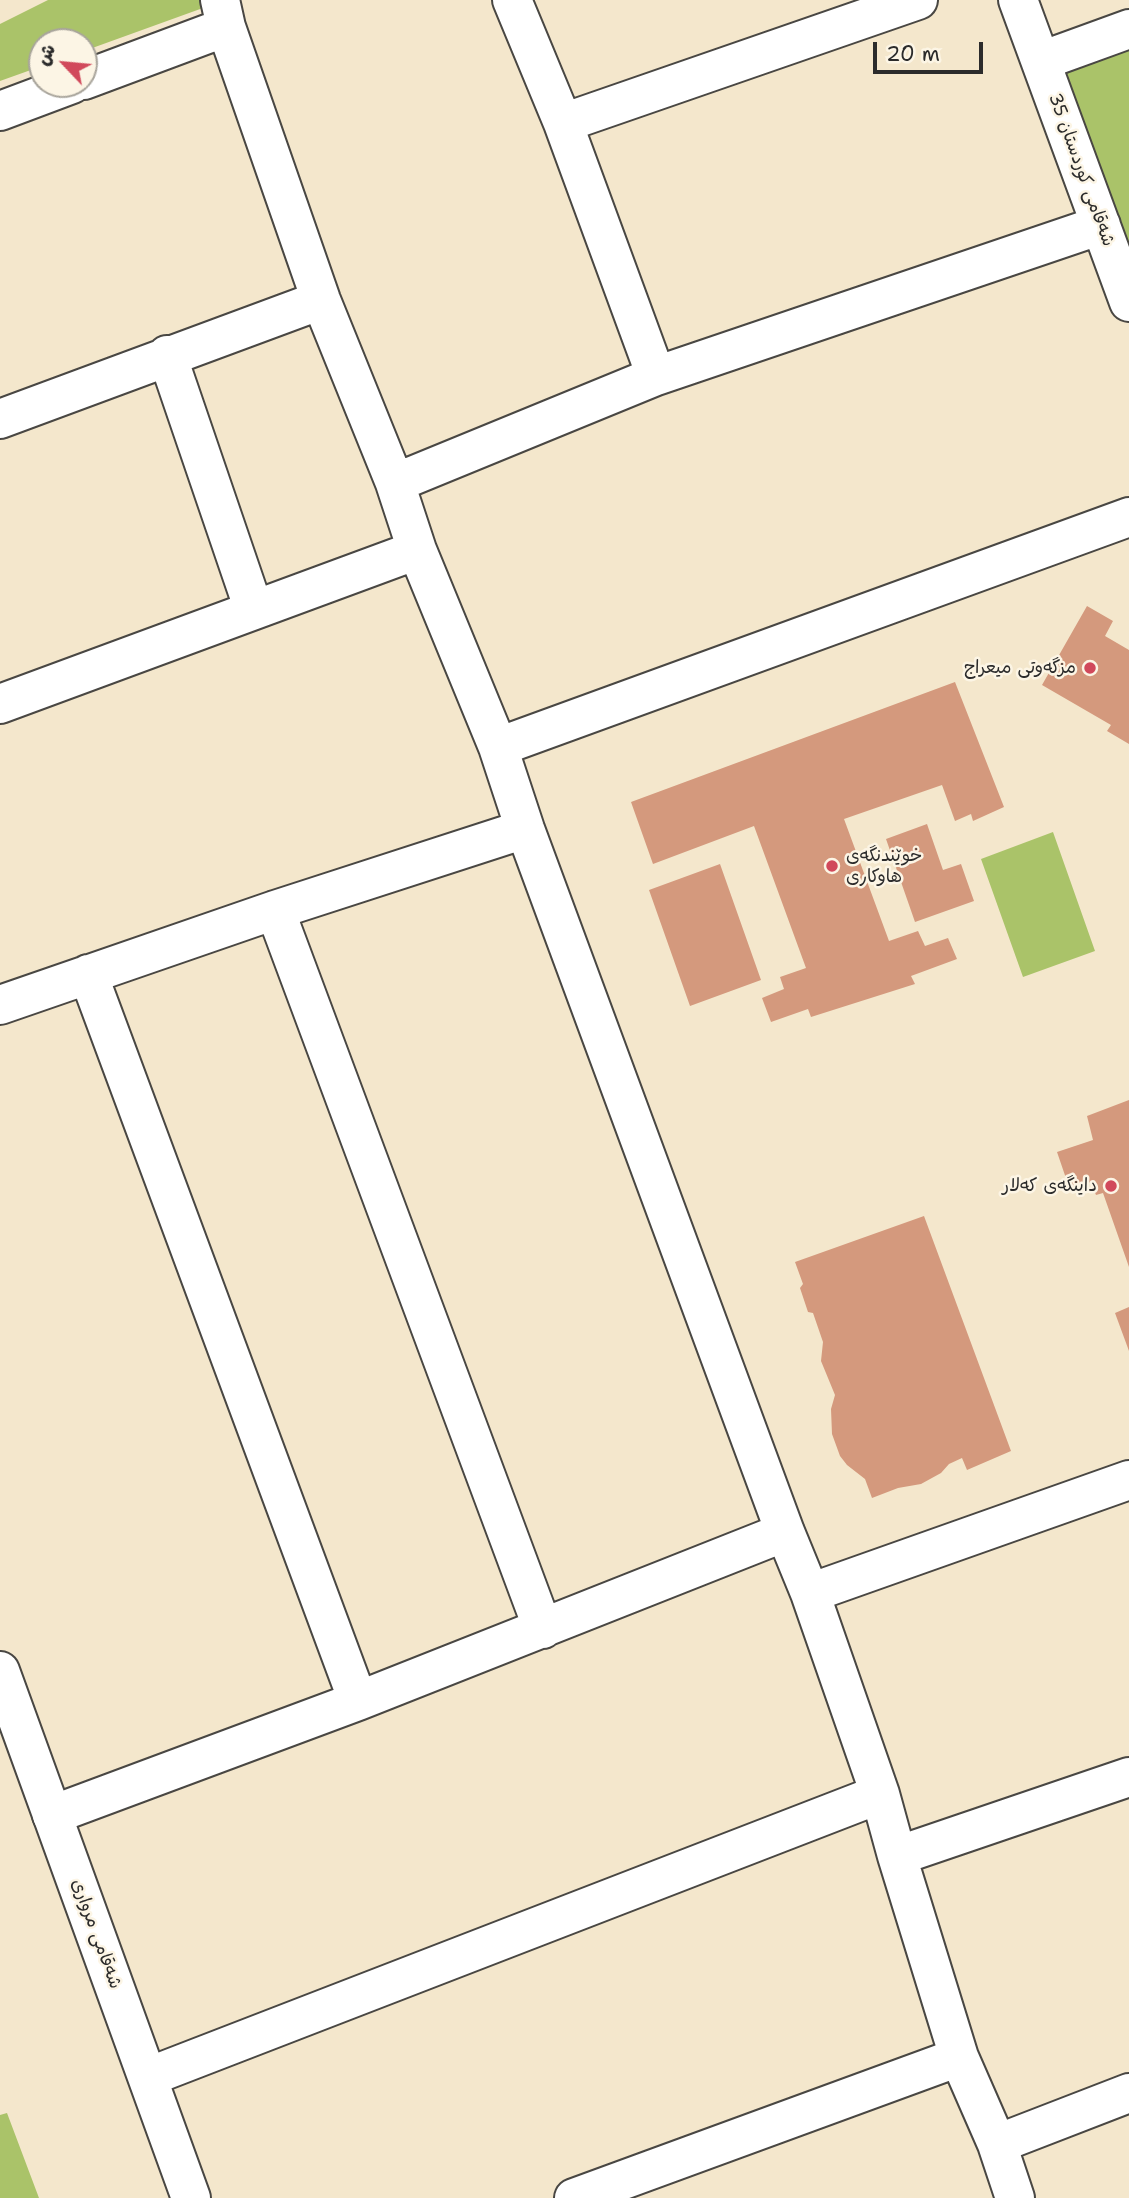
<!DOCTYPE html>
<html>
<head>
<meta charset="utf-8">
<style>
	body { margin:0 }
	#map { position:relative; width:1129px; height:2198px; overflow:hidden; background:#f4e7cc; font-family:"Shantell Sans","Playpen Sans Arabic",sans-serif }
	canvas { display:block }
	.north { position:absolute; left:28px; top:28px; width:70px; height:70px; box-sizing:border-box; background:#fcf5e5; border:2px solid #a8a49b; border-radius:50%; rotate:296deg; font-size:19px; font-weight:700; line-height:28px; text-align:center; color:#2b2b2b }
	.north::after { content:''; display:block; margin:auto; width:24px; height:32px; background:#d1495b; clip-path:polygon(50% 0,100% 100%,50% 72%,0 100%) }
	.scale { position:absolute; left:873px; top:42px; width:110px; height:32px; box-sizing:border-box; border:4px solid #2b2b2b; border-top:0; padding-left:9px; font-size:21px; line-height:24px; white-space:nowrap; color:#2b2b2b; -webkit-text-stroke:5px #fcf5e5; paint-order:stroke }
</style>
</head>
<body>
<div id="map">
<canvas width="1129" height="2198"></canvas>
<div class="north">ش</div>
<div class="scale">20 m</div>
</div>
<script>
const g = document.querySelector('canvas').getContext('2d');
g.lineJoin = 'round';
function fillPath(path, color) { g.fillStyle = color; g.fill(path, 'evenodd'); }
const shape = rows => new Path2D(rows.map(r => 'M' + r).join(''));
function strokePath(path, color, width, dash) { g.strokeStyle = color; g.lineWidth = width; g.lineCap = dash ? 'butt' : 'round'; g.setLineDash(dash || []); g.stroke(path); }
function label(font, color, halo, rows, align = 'center') {
  g.font = font + ' "Shantell Sans","Playpen Sans Arabic",sans-serif'; g.lineWidth = 5; g.setLineDash([]); g.textBaseline = 'middle'; g.strokeStyle = halo; g.fillStyle = color; for (const [text, x, y, turn = 0] of rows) {
    g.save(); g.translate(x, y); g.rotate((+turn || 0) * Math.PI / 180); g.textAlign = isNaN(turn) ? turn : align; if (halo) g.strokeText(text, 0, 0); g.fillText(text, 0, 0); g.restore();
  }
}
fillPath(shape([
	[48,0,213,0,214,4,84,51,84,42,42,42,42,66,0,81,0,24],
	[1129,48,1129,244,1066,72],
	[1053,832,1095,951,1023,977,981,859],
	[7,2113,39,2198,0,2198,0,2115]
]), '#aac369');
fillPath(shape([
	[1087,606,1113,621,1105,636,1129,650,1129,744,1107,731,1111,725,1042,685],
	[955,682,1004,807,973,821,971,814,955,821,942,785,844,819,889,941,918,931,925,946,948,938,957,959,911,976,915,984,811,1017,808,1009,771,1022,762,998,784,989,780,977,806,968,754,826,653,864,631,802],
	[927,824,943,870,961,864,974,901,915,922,886,839],
	[720,864,761,980,690,1006,649,890],
	[1129,1100,1129,1267,1103,1193,1096,1195,1091,1182,1070,1190,1057,1152,1093,1140,1087,1116],
	[924,1216,1011,1451,967,1470,962,1458,949,1464,941,1473,921,1484,898,1488,872,1498,865,1479,847,1465,840,1456,832,1434,831,1409,835,1395,821,1361,823,1342,813,1313,808,1312,800,1288,803,1284,795,1262],
	[1129,1307,1129,1351,1115,1313]
]), '#d4997d');
const minor = shape([
	[220,0,226,27,321,300,395,483,417,550,498,747,525,829,785,1532,810,1593,880,1794,897,1856,959,2057,997,2144,1015,2198],
	[512,0,563,123,656,376],
	[1018,0,1129,302],
	[1041,61,1129,29],
	[84,80,226,27],
	[0,111,72,84],
	[563,123,918,0],
	[167,355,254,610],
	[0,419,321,300],
	[395,483,656,376,1101,225],
	[0,704,417,550],
	[498,747,1129,517],
	[275,910,543,1629],
	[88,974,358,1701],
	[0,1005,275,910,525,829],
	[810,1593,1129,1480],
	[52,1815,358,1701,785,1532],
	[897,1856,1129,1777],
	[148,2077,880,1794],
	[997,2144,1129,2093],
	[574,2198,959,2057]
]);
const tertiary = shape([
	[0,1671,191,2198]
]);
strokePath(minor, '#494743', 42);
strokePath(tertiary, '#494743', 42);
strokePath(minor, '#fff', 38);
strokePath(tertiary, '#fff', 38);
for (const [x, y, r, color] of [
	[1090,668,7,"#d1495b"],
	[832,866,7,"#d1495b"],
	[1111,1186,7,"#d1495b"]
]) { const dot = new Path2D(); dot.arc(x, y, r, 0, 2 * Math.PI); g.fillStyle = color; g.fill(dot); strokePath(dot, '#fcf5e5', 2.5); }
label('18px', '#2b2b2b', '#fcf5e5', [
	["شەقامی کوردستان 35",1081,170,70],
	["شەقامی مرواری",96,1934,70]
]);
label('18px', '#2b2b2b', '#fcf5e5', [
	["مزگەوتی میعراج",1076,668],
	["خوێندنگەی",846,856,"left"],
	["هاوکاری",846,877,"left"],
	["داینگەی کەلار",1097,1186]
], 'right');
</script>
</body>
</html>
